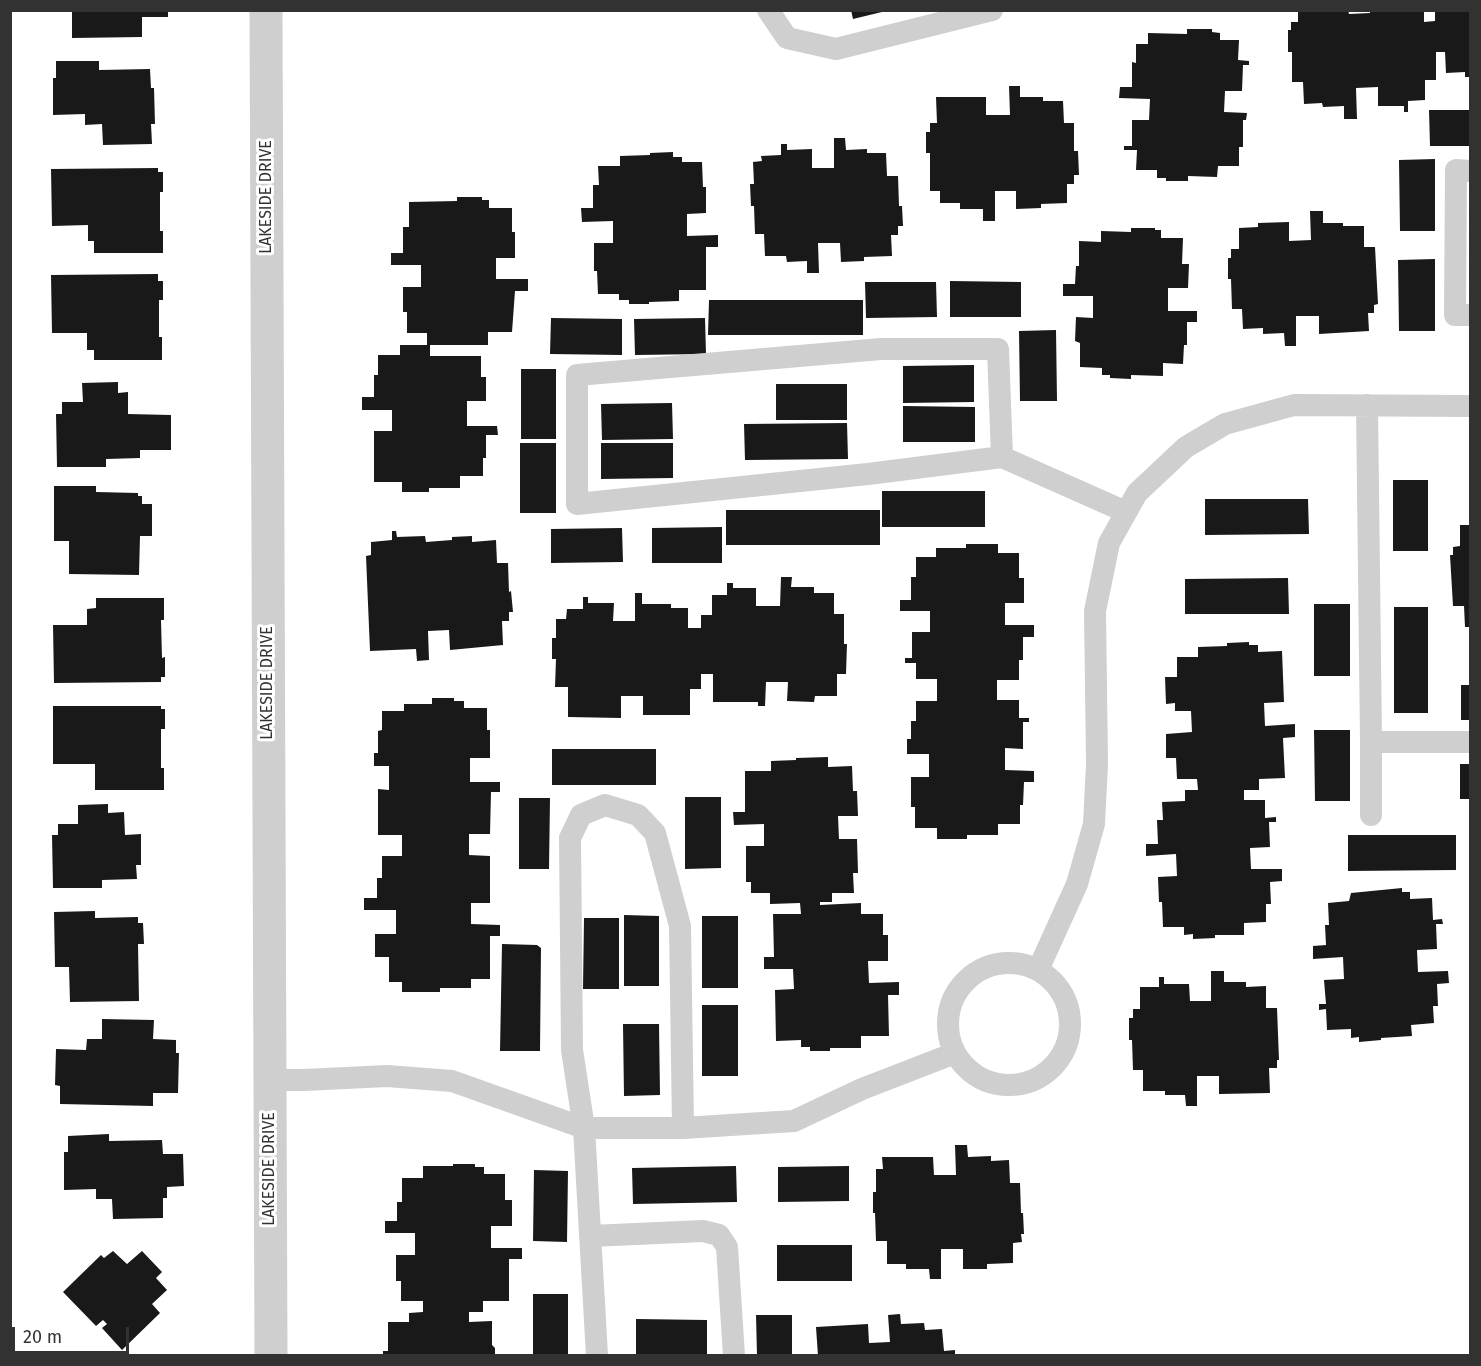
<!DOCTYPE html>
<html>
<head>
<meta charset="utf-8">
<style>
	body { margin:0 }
	#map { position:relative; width:1481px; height:1366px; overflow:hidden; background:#fff; font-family:"Fira Sans",sans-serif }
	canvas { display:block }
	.frame { position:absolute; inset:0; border:12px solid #323232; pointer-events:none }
	.scale { position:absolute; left:12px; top:1327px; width:117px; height:27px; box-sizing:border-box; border:3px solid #323232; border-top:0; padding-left:8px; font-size:18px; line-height:21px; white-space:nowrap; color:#323232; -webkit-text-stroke:4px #fff; paint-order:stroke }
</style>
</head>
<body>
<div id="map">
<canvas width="1481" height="1366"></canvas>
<div class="frame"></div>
<div class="scale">20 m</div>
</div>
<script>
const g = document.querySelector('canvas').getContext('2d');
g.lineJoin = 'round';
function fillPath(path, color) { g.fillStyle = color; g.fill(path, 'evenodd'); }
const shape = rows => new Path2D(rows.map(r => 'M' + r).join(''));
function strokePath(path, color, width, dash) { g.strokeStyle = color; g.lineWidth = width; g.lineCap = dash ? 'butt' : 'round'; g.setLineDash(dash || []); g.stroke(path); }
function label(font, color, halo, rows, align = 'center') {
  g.font = font + ' "Fira Sans",sans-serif'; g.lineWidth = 6; g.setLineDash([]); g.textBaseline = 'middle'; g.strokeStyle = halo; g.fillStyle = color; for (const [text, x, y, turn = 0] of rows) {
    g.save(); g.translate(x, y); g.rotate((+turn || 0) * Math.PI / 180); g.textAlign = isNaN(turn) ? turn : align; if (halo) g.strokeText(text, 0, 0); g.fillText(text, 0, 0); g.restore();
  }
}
fillPath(shape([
	[72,10,168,10,168,17,142,17,142,37,72,38],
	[851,10,886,10,886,11,853,19],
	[1298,10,1348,10,1349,14,1370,13,1370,10,1424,10,1424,22,1435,21,1435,10,1470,10,1470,77,1465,77,1465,72,1446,73,1445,52,1436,52,1436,80,1425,80,1425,100,1408,101,1408,112,1404,112,1404,106,1378,106,1378,87,1356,88,1357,119,1344,119,1344,106,1323,107,1322,103,1304,104,1303,82,1292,82,1292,52,1288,52,1288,30,1291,30,1291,22,1298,22],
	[1187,29,1212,29,1212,32,1220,33,1220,40,1239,40,1238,60,1249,61,1249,65,1243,65,1242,91,1225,91,1224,112,1247,113,1246,120,1243,120,1243,147,1239,147,1239,166,1218,166,1217,177,1188,176,1188,181,1166,181,1166,178,1157,178,1157,170,1136,170,1137,150,1124,150,1124,146,1132,146,1132,120,1149,120,1150,99,1119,98,1120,87,1132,87,1132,62,1136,63,1136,44,1148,44,1148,33,1187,34],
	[56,61,99,61,99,70,150,69,151,88,154,88,155,124,151,124,152,144,103,145,102,124,85,125,85,114,53,115,53,78,56,78],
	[1009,86,1020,86,1020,97,1043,97,1043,101,1063,101,1064,123,1074,123,1074,151,1078,151,1079,175,1074,175,1074,184,1067,184,1067,203,1041,204,1041,208,1016,209,1016,191,995,191,995,221,983,221,983,209,960,209,960,203,940,203,940,191,930,191,930,153,926,153,926,132,930,132,930,123,937,123,936,97,986,97,986,115,1010,115],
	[1429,110,1470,110,1470,146,1430,146],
	[834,138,845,138,846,150,867,149,867,153,886,153,887,176,898,176,899,206,902,206,903,226,898,226,898,235,891,235,892,256,864,257,864,261,841,262,840,243,818,243,819,273,807,273,807,261,787,262,786,256,765,256,764,234,755,234,754,206,751,206,750,184,754,184,753,162,762,161,761,156,781,155,781,144,787,144,787,150,812,149,812,168,834,168],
	[673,152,673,157,682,157,682,162,702,162,703,187,706,187,706,213,687,214,687,236,718,235,718,247,706,247,706,290,679,290,679,301,649,302,649,304,629,304,629,300,619,300,619,294,598,294,597,271,594,271,594,243,613,243,613,221,582,222,581,208,593,208,593,185,599,185,598,166,620,166,620,156,650,155,650,153],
	[1435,159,1435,231,1400,231,1399,160],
	[158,168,158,172,163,172,163,192,160,192,160,231,163,231,163,253,94,253,94,241,88,241,88,225,52,226,51,169],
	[457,197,482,197,482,200,489,200,489,208,512,208,512,232,515,232,515,258,496,258,496,279,528,279,528,291,515,291,512,332,488,332,488,345,430,345,430,356,481,356,481,377,486,377,486,401,467,401,467,426,497,426,498,435,486,435,486,458,483,458,483,476,460,476,460,488,429,488,429,492,402,492,402,482,374,482,374,431,392,431,392,410,362,410,362,397,374,397,374,375,378,375,378,355,400,355,400,345,427,345,427,333,407,333,407,312,403,312,403,287,421,287,421,265,391,265,391,253,403,253,403,227,409,227,409,202,457,201],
	[1310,211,1323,211,1323,223,1343,223,1343,226,1364,226,1364,247,1375,247,1378,304,1374,305,1374,313,1368,313,1369,331,1319,334,1319,316,1296,316,1296,346,1285,346,1284,333,1263,334,1263,328,1243,329,1242,309,1232,309,1231,279,1228,279,1228,258,1231,258,1231,249,1239,249,1239,228,1258,227,1258,223,1289,222,1289,241,1311,240],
	[1131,228,1155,228,1155,230,1161,230,1161,238,1183,238,1182,264,1189,264,1188,288,1168,288,1168,311,1197,311,1197,322,1187,322,1187,345,1184,345,1183,364,1163,363,1163,376,1131,375,1131,379,1110,378,1110,375,1102,375,1102,368,1080,367,1080,343,1075,341,1076,317,1093,318,1093,296,1063,296,1063,284,1075,284,1076,266,1079,266,1079,241,1101,242,1101,231,1131,232],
	[1435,259,1435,331,1399,331,1398,260],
	[158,274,158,281,163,281,163,300,159,300,159,337,162,337,162,360,94,360,94,350,87,350,87,333,52,333,51,275],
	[950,281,1021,282,1021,317,950,317],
	[865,282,936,282,937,317,866,318],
	[709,300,863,300,863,335,708,335],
	[551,318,622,319,622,355,550,354],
	[705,318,706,354,635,355,634,319],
	[1056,330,1057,401,1020,401,1019,331],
	[974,365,974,402,903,403,903,366],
	[521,369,556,369,556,439,521,439],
	[118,382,118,393,128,392,128,414,171,415,171,450,140,450,140,458,106,459,106,467,57,467,56,414,62,414,62,402,83,402,82,383],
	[776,384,847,384,847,420,776,420],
	[672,403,673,439,602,440,601,404],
	[903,406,975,407,975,442,903,442],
	[847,423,848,459,745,460,744,424],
	[520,443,556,443,556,513,520,513],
	[601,443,673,443,673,478,601,479],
	[1393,480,1428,480,1428,551,1393,551],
	[54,486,96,486,96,492,138,493,138,496,142,496,142,504,152,504,152,536,140,536,139,575,69,574,69,541,54,541],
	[882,491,985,491,985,527,882,527],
	[1205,499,1308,499,1309,534,1205,535],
	[726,510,880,510,880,545,726,545],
	[1460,525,1470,525,1470,627,1465,627,1464,606,1453,606,1450,555,1453,555,1453,547,1460,546],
	[722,527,722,563,652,563,652,528],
	[622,528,623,562,551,563,551,529],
	[392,531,396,531,397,537,425,536,426,542,452,540,452,537,472,536,472,542,496,540,497,563,508,563,509,592,511,591,513,612,509,612,509,621,502,621,503,645,450,650,449,630,428,631,429,660,417,661,416,649,370,651,366,556,371,555,371,542,392,540],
	[966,544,998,544,998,553,1019,553,1019,578,1024,578,1024,603,1005,603,1005,625,1034,625,1034,637,1023,637,1023,660,1019,660,1019,680,997,680,997,700,1019,700,1019,718,1029,718,1029,722,1023,722,1023,749,1005,748,1005,770,1034,771,1034,782,1024,782,1023,805,1020,805,1020,824,998,824,998,835,967,835,967,839,937,839,937,828,915,828,915,807,911,807,911,777,929,777,929,754,907,754,907,739,911,739,911,721,916,721,916,701,937,701,937,679,916,679,916,663,905,663,905,658,912,658,912,632,930,632,930,611,900,611,900,600,911,600,911,577,916,577,916,557,936,557,936,548,966,548],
	[781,577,792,577,791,587,814,587,814,593,834,593,834,614,844,614,844,644,847,644,846,674,837,674,837,696,815,696,814,702,787,701,788,682,766,682,765,706,758,706,758,702,713,702,713,674,701,674,701,689,690,689,690,715,643,715,643,696,621,696,621,718,568,717,568,687,555,687,556,659,552,659,552,638,556,638,556,619,566,619,567,609,583,609,583,597,588,597,588,603,614,603,613,621,635,621,635,593,642,593,642,604,671,604,671,608,688,608,688,628,701,628,701,615,712,615,712,595,727,595,727,583,733,583,733,588,756,588,756,606,780,606],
	[1288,578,1289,614,1185,614,1185,579],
	[96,598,164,598,164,620,161,620,162,658,165,657,165,677,161,677,161,682,54,683,53,625,87,625,87,609,96,608],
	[1314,604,1350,604,1350,676,1314,676],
	[1394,607,1428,607,1428,713,1394,713],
	[1249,642,1249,645,1258,645,1258,652,1282,651,1284,702,1264,703,1265,726,1295,724,1295,737,1283,738,1285,778,1259,779,1259,790,1244,790,1244,800,1265,800,1265,818,1276,817,1276,822,1269,822,1270,847,1250,848,1251,869,1282,869,1282,881,1270,882,1271,904,1266,904,1266,922,1244,923,1244,935,1215,935,1215,938,1193,939,1193,934,1184,935,1184,927,1163,927,1162,902,1159,902,1158,877,1177,876,1176,854,1146,856,1146,844,1158,844,1157,820,1163,820,1162,802,1185,801,1185,790,1198,790,1197,779,1177,779,1176,758,1166,758,1166,734,1192,732,1191,711,1175,711,1175,703,1166,704,1165,677,1177,677,1177,657,1198,657,1198,647,1227,646,1227,643],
	[1461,685,1470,685,1470,720,1461,720],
	[432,698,454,698,454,701,464,701,464,708,487,708,487,730,490,730,490,758,470,758,470,782,500,782,500,792,491,792,490,834,469,834,469,855,490,856,490,903,471,903,471,924,500,925,500,936,490,936,490,979,471,979,471,988,440,988,440,992,402,992,402,982,389,982,389,957,375,957,375,934,396,934,396,910,364,910,364,898,377,898,377,878,382,878,382,856,402,856,402,835,378,835,378,789,389,790,389,766,374,766,374,753,378,753,378,731,382,730,382,711,404,711,404,704,432,704],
	[53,706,161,706,161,709,165,709,165,729,161,729,161,768,164,768,164,790,95,790,95,764,53,764],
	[1314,730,1350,730,1350,801,1315,801],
	[552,749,656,749,656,785,552,785],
	[828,757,828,767,852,766,853,791,857,791,858,816,838,816,839,839,857,839,858,873,853,873,854,893,832,893,832,902,820,902,820,905,861,903,861,914,883,914,883,935,888,935,888,961,868,961,869,983,899,982,899,995,888,995,889,1036,861,1036,861,1048,830,1048,830,1051,810,1051,810,1047,801,1047,801,1040,776,1041,775,990,794,989,793,969,764,969,764,957,774,957,773,914,801,914,800,903,770,904,770,893,751,893,751,882,746,882,746,846,764,846,764,824,734,825,733,812,745,812,745,771,771,771,771,761,796,760,796,758],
	[1460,764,1470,764,1470,799,1460,799],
	[685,797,721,797,721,868,685,869],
	[519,798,550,798,549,869,519,869],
	[108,804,108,813,124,812,125,835,141,834,141,865,136,865,137,879,102,880,102,888,53,888,52,835,58,835,58,824,78,824,78,805],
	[1348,835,1456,835,1456,870,1348,871],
	[1402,888,1402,892,1410,892,1410,899,1432,898,1433,920,1442,919,1443,924,1436,924,1437,949,1417,950,1418,972,1448,971,1449,983,1437,984,1438,1006,1433,1006,1434,1023,1411,1025,1412,1036,1381,1038,1381,1040,1359,1042,1359,1037,1351,1038,1351,1029,1327,1030,1326,1009,1319,1010,1319,1004,1326,1004,1324,980,1344,979,1343,957,1313,959,1313,946,1326,945,1325,925,1329,925,1328,903,1349,901,1351,893],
	[95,911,95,918,138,917,138,923,143,923,144,944,138,944,139,1001,70,1002,69,967,55,967,54,912],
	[624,915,659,916,659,986,624,986],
	[702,916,738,916,738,988,702,988],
	[584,918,619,918,619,989,583,989],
	[502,944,537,945,541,948,540,1051,500,1051],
	[1211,971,1224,971,1224,982,1246,982,1246,987,1266,986,1266,1008,1277,1008,1279,1060,1277,1060,1277,1068,1269,1068,1270,1093,1219,1094,1219,1076,1197,1076,1197,1106,1186,1106,1185,1095,1165,1095,1165,1091,1143,1091,1143,1070,1133,1070,1132,1040,1129,1040,1129,1018,1133,1018,1133,1009,1140,1009,1140,987,1159,987,1159,977,1164,977,1164,984,1189,984,1190,1001,1211,1001],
	[702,1005,738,1005,738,1076,702,1076],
	[102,1019,154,1020,153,1039,176,1040,176,1053,179,1053,178,1093,153,1093,153,1106,60,1104,60,1086,55,1085,56,1049,86,1050,87,1039,102,1039],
	[623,1024,659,1024,660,1095,624,1096],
	[109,1134,109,1141,162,1140,163,1154,183,1154,184,1186,167,1187,167,1198,163,1198,163,1218,113,1219,112,1199,96,1199,96,1189,64,1190,64,1152,68,1152,68,1136],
	[955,1145,967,1145,968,1157,991,1156,991,1161,1009,1160,1010,1183,1020,1183,1021,1213,1023,1213,1024,1234,1021,1234,1022,1242,1013,1243,1013,1263,987,1264,987,1269,963,1269,963,1249,941,1249,941,1279,930,1279,929,1269,906,1269,906,1264,887,1264,887,1241,876,1241,875,1213,873,1213,873,1192,876,1192,876,1169,883,1169,882,1157,933,1157,934,1175,956,1175],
	[453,1164,475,1164,475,1167,484,1167,484,1174,505,1174,505,1200,512,1200,512,1226,491,1226,491,1248,522,1248,522,1259,509,1259,509,1301,483,1301,483,1312,469,1312,469,1322,492,1321,492,1345,495,1348,495,1356,383,1356,383,1351,388,1351,388,1322,409,1322,409,1313,423,1312,423,1301,401,1301,401,1281,396,1281,396,1255,415,1255,415,1233,385,1233,385,1221,397,1221,397,1202,402,1202,402,1178,423,1178,423,1166,453,1166],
	[736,1166,737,1202,633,1204,632,1168],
	[849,1166,849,1201,778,1202,778,1167],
	[534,1170,568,1171,567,1242,533,1241],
	[777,1245,852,1245,852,1281,777,1281],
	[113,1251,127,1264,142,1251,162,1272,156,1278,167,1290,152,1304,160,1313,122,1350,102,1328,107,1324,103,1320,96,1326,63,1292,101,1255,104,1258],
	[533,1294,568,1294,568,1356,533,1356],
	[900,1314,901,1324,924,1323,925,1330,942,1329,944,1351,955,1350,955,1356,818,1356,816,1327,868,1324,869,1343,890,1342,888,1315],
	[756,1315,792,1315,792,1356,757,1356],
	[636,1319,707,1320,707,1356,636,1355]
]), '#191919');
strokePath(shape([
	[768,10,787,38,836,49,992,10],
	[1470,171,1456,170,1455,315,1470,315],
	[1367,405,1371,742,1470,742],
	[1002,457,868,474,577,504,577,375,881,349,998,349,1002,457,1126,512],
	[1371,742,1371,815],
	'948 1024a61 61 0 1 1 122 0a61 61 0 1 1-122 0Z',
	[1038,970,1077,884,1094,824,1097,764,1095,611,1109,543,1137,493,1186,447,1225,424,1294,405,1470,406],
	[270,1080,304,1080,387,1076,452,1081,584,1128,683,1128,794,1121,862,1089,955,1053],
	[591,1236,703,1231,719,1235,727,1247,734,1356],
	[597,1356,584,1128,572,1050,570,838,581,815,605,805,638,815,655,833,680,926,683,1128]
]), '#cfcfcf', 22);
strokePath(shape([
	[266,10,271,1356]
]), '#cfcfcf', 33);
label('16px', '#323232', '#fff', [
	["LAKESIDE DRIVE",267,197,-90],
	["LAKESIDE DRIVE",268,683,-90],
	["LAKESIDE DRIVE",270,1169,-90]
]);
</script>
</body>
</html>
